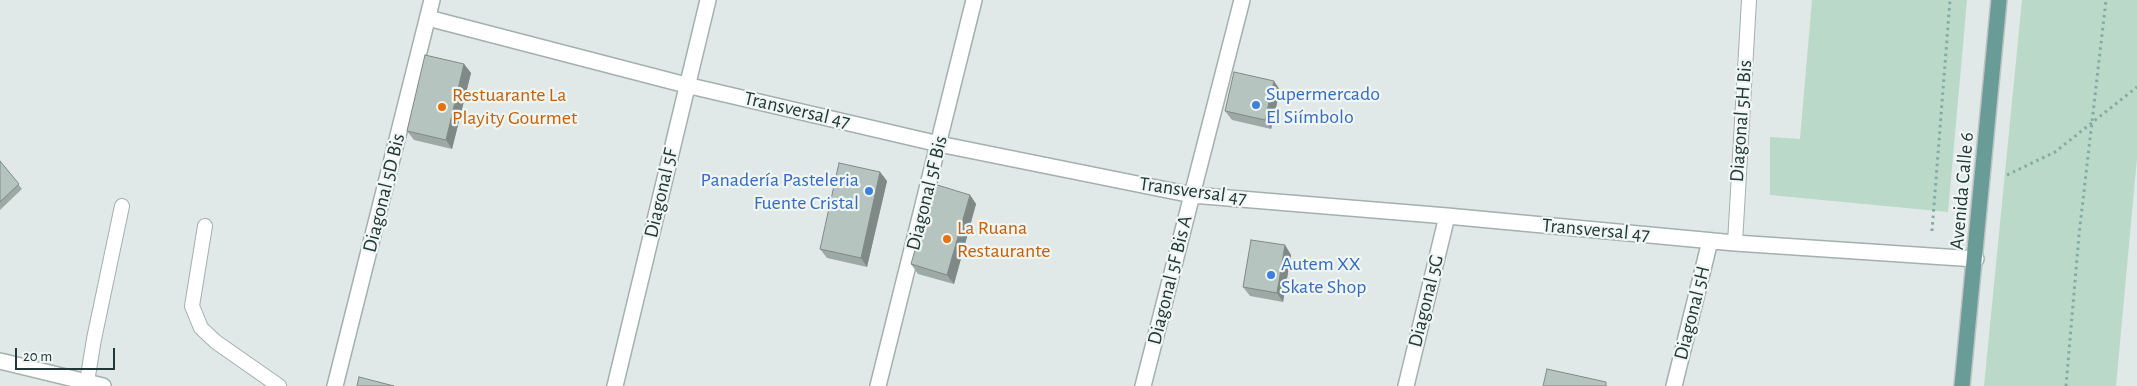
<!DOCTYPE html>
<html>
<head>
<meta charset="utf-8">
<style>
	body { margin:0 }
	#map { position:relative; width:2137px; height:386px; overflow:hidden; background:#e0e9e7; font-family:"Alegreya Sans",sans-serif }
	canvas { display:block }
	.scale { position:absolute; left:15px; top:348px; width:100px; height:22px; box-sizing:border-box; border:2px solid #223836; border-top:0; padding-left:6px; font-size:15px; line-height:18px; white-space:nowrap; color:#223836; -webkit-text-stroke:4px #f0f6f4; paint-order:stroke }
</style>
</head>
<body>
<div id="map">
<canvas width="2137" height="386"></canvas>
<div class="scale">20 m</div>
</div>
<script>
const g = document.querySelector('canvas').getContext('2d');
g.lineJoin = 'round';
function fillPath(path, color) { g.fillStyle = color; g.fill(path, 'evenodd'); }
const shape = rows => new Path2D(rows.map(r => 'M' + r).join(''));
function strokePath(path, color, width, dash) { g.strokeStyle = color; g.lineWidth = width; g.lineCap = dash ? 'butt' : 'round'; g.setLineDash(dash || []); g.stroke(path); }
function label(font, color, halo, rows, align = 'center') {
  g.font = font + ' "Alegreya Sans",sans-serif'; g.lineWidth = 4.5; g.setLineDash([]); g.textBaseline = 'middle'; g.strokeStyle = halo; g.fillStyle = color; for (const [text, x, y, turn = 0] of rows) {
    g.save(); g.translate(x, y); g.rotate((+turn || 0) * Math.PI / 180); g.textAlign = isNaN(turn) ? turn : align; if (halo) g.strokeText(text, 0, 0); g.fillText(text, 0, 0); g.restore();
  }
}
fillPath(shape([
	[1812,0,1967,0,1948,212,1770,195,1770,137,1800,139],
	[2022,0,2137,0,2137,158,2116,386,1984,386]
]), '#bbd9c8');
const service = shape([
	[205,226,192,306,201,328,216,342,279,386],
	[1735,243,1749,0],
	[87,382,94,339,122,206]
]);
const minor = shape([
	[428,18,686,85,939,144,1192,195,1447,216,1735,243,1976,259],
	[0,361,103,386],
	[335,386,432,0],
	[615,386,708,0],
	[878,386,974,0],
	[1143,386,1242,0],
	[1406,386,1447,216],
	[1674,386,1710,241]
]);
const primary = shape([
	[1962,386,1999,0]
]);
strokePath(service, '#a3b0ae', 16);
strokePath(minor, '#a3b0ae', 18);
strokePath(primary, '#bdc3c3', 18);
strokePath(shape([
	[2007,175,2055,152,2137,87],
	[1932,231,1950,0],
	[2066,386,2079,235,2106,0]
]), '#83aaa5', 3, [2.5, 4]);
strokePath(service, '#fff', 14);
strokePath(minor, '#fff', 15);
strokePath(primary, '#699b97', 15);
fillPath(shape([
	[464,64,471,73,452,149,414,140,407,131],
	[1280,90,1271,129,1232,120,1225,111],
	[0,161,22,189,0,210],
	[880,172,887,181,867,267,827,258,820,249],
	[970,195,976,204,954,284,918,274,911,264],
	[1285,245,1291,255,1283,302,1250,296,1243,287]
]), '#9da9a5');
fillPath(shape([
	[464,64,471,73,452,149,446,140],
	[1274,81,1280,90,1271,129,1265,120],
	[880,172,887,181,867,267,861,258],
	[970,195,976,204,954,284,947,275],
	[1285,245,1291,255,1283,302,1277,293]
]), '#7f8986');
const building = shape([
	[425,55,464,64,446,140,407,131,425,55],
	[1234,72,1274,81,1265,120,1225,111,1234,72],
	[0,161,19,184,0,202,0,161],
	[839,163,880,172,861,258,820,249,839,163],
	[934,184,970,195,947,275,911,264,934,184],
	[1251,240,1285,245,1277,293,1243,287,1251,240],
	[1547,369,1606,382,1606,386,1543,386,1547,369],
	[359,377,394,386,357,386,359,377]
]);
fillPath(building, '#b6c4c0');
strokePath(building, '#7f8986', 1);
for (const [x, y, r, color] of [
	[1256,105,5,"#3f7fe0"],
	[442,107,5,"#e8710a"],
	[869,191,5,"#3f7fe0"],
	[947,239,5,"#e8710a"],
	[1271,275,5,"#3f7fe0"]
]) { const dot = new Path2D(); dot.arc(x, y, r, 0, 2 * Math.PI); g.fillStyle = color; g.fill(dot); strokePath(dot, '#f0f6f4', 2); }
label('20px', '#366cbe', '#f0f6f4', [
	["Supermercado",1266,94],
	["El Siímbolo",1266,117],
	["Panadería Pasteleria",859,180,"right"],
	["Fuente Cristal",859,203,"right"],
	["Autem XX",1281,264],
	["Skate Shop",1281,287]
], 'left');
label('20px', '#c56008', '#f0f6f4', [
	["Restuarante La",452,95],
	["Playity Gourmet",452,118],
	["La Ruana",957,228],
	["Restaurante",957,251]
], 'left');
label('20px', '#223836', '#f0f6f4', [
	["Transversal 47",797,110,13],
	["Diagonal 5H Bis",1741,121,-86],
	["Transversal 47",1193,191,8],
	["Avenida Calle 6",1962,191,-85],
	["Diagonal 5D Bis",384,193,-76],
	["Diagonal 5F",661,193,-77],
	["Diagonal 5F Bis",927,193,-76],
	["Transversal 47",1596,230,5],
	["Diagonal 5F Bis A",1170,280,-76],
	["Diagonal 5G",1426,301,-76],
	["Diagonal 5H",1692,313,-76]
]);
</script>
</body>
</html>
